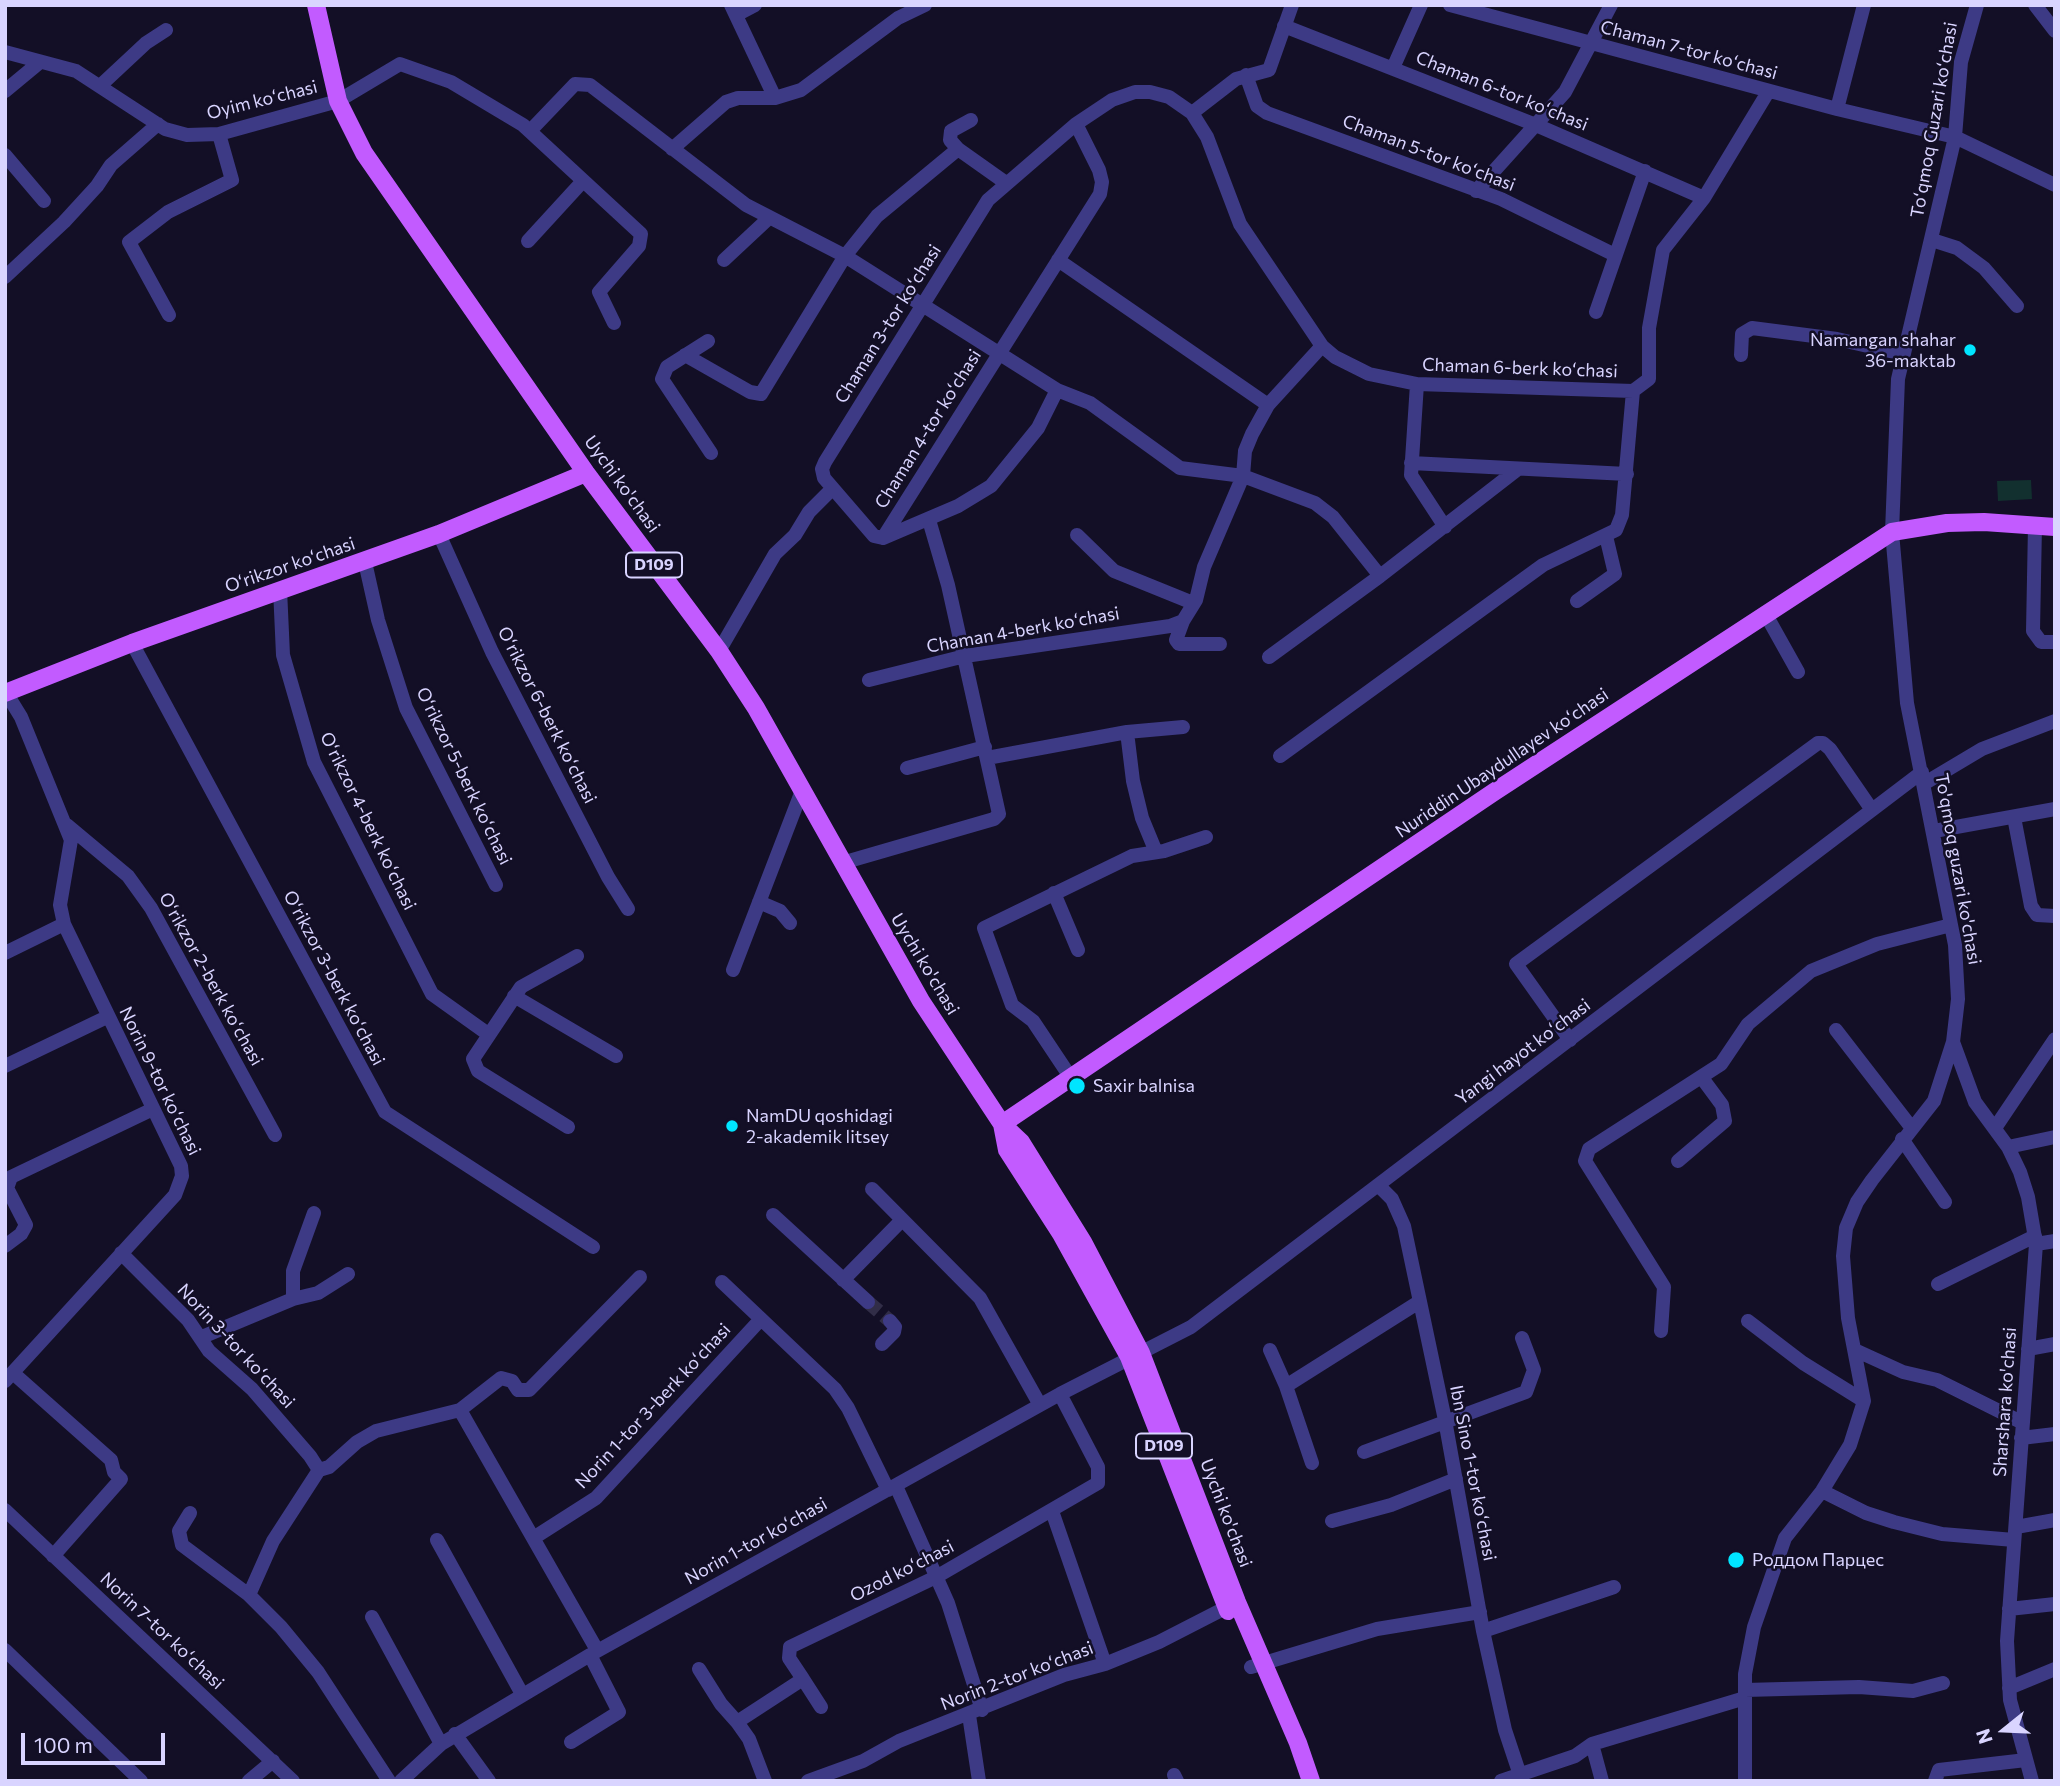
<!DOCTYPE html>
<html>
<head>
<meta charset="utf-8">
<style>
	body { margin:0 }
	#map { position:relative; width:2060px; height:1786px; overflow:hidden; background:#130f26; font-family:Commissioner,sans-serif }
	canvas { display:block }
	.frame { position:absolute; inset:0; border:7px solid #d9d4ff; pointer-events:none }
	.north { position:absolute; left:1969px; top:1695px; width:70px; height:70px; -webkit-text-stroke:5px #130f26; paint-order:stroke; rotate:252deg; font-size:19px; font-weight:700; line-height:28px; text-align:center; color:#d9d4ff }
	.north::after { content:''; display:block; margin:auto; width:24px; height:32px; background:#d9d4ff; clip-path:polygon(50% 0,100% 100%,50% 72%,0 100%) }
	.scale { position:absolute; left:21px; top:1733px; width:144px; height:32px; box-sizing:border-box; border:4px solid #d9d4ff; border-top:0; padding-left:9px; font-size:21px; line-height:24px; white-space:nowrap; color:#d9d4ff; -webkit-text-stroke:5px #130f26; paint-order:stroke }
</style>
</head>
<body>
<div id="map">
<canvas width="2060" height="1786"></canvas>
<div class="frame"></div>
<div class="north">N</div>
<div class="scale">100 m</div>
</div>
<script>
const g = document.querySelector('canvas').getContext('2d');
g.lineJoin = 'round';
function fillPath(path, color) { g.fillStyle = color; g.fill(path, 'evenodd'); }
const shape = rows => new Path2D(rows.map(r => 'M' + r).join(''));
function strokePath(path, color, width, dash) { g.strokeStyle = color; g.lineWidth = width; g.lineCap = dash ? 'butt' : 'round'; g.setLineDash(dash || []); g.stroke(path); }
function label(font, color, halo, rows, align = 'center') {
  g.font = font + ' Commissioner,sans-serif'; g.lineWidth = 5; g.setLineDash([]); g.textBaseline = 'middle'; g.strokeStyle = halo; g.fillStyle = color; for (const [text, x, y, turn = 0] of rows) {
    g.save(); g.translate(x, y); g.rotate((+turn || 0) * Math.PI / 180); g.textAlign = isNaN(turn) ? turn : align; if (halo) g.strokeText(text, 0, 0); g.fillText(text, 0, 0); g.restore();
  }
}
fillPath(shape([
	[2031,480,2032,499,1998,501,1997,481]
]), '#12302f');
strokePath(shape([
	[868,1302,890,1321]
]), '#312d47', 14, [14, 7]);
strokePath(shape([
	[731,5,775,98],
	[1450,5,1837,109],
	[1864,5,1837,109,1955,137,2055,185],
	[2035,5,2055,31],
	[736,15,755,5],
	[1284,26,1536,125,1704,198],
	[5,52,76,71,165,129,187,135,219,134,338,101,400,64,451,82,523,125,641,234,639,246,599,292,614,323],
	[1393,68,1421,5],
	[1246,75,1257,106,1267,113,1501,199,1615,255],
	[101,85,146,43,166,30],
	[5,91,40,62],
	[1192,113,1236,79,1269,70,1292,5],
	[1076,124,1099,170,1102,182,1100,194,883,538,874,536,824,478,822,469,825,462,988,200,1076,124,1112,100,1135,92,1150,92,1169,97,1192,113,1207,137,1240,224,1322,346,1335,357,1369,374,1417,384,1633,391,1649,379,1649,328,1663,250,1704,198,1768,92],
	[530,131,575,84,590,85,746,205,845,256,1057,390,1090,403,1180,468,1243,476,1315,503,1333,517,1380,576],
	[672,149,726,102,738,98,775,98,801,90,898,18,925,5],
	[958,149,950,140,951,131,971,120],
	[5,155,44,201],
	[1476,191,1565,92,1611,5],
	[1932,240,1957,248,1984,268,2017,306],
	[528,241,583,181],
	[724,260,769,218],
	[1058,260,1268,405],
	[5,277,64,222,97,186,111,165,158,124],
	[1596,312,1645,171],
	[169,315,129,242,168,212,232,180,219,134],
	[708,341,667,367,662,379,711,453],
	[685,355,750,392,761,394,845,256,877,216,958,149,1006,183],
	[1741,355,1742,334,1752,328,1837,339,1903,354],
	[1417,384,1411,475,1445,527],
	[1411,463,1627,474],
	[2035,525,2033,631,2041,642,2055,642],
	[439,534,492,652,608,877,628,909],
	[1077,535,1114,571,1193,603],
	[883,538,958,506,991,486,1038,428,1057,390],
	[365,562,378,620,406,708,496,885],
	[280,589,283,655,314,762,432,994,488,1034],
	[1577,601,1615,574,1606,536],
	[1765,613,1798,672],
	[1183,621,1176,640,1179,644,1220,644],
	[132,643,385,1112,593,1247],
	[719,651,775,554,795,535,809,512,832,489],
	[1269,657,1380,576,1518,469],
	[869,680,965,656,1170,626,1183,621,1196,600,1204,567,1243,476,1245,451,1252,434,1268,405,1322,346],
	[5,691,21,717,71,840,60,905,64,924,181,1166,182,1176,175,1195,5,1381],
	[1127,732,1183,727],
	[1280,756,1543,565,1616,530,1622,515,1633,391],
	[987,758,1127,732,1133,781,1142,818,1156,852],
	[907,768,985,747],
	[1925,783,1982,749,2055,721],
	[2014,817,2031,906,2037,915,2055,916],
	[67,825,128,876,151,908,275,1135],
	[1934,831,2055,809],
	[842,863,994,819,999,814,948,585,929,520],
	[1054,893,1078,950],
	[759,902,780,911,790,923],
	[5,953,64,924],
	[733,970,803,788],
	[514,996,616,1056],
	[1836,1030,1911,1127],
	[1570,1040,1516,964,1818,743,1823,743,1830,749,1872,810],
	[1953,1042,1975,1102,2008,1147,2020,1172,2028,1197,2036,1244,2007,1641,2010,1700,2032,1781],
	[5,1066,107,1017],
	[1071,1078,1033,1021,1012,1005,984,928,1132,856,1164,851,1206,837],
	[568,1127,478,1071,473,1059,521,987,577,956],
	[1995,1128,2055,1039],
	[1902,1139,1945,1202],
	[2008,1147,2055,1137],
	[1678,1161,1725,1121,1722,1105,1702,1078],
	[1378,1185,1392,1199,1404,1226,1445,1420,1483,1631,1505,1730,1520,1775],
	[872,1189,980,1298,1040,1405],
	[773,1215,868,1302],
	[2036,1244,2055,1241],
	[5,1246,21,1234,26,1225,7,1188,11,1177,153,1109],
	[121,1253,188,1320,209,1351,252,1389,310,1456,319,1470,273,1541,249,1595,281,1627,318,1672,389,1781],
	[843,1280,902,1220],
	[722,1282,835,1389,848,1408,888,1490],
	[1938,1284,2035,1236],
	[293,1299,318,1293,348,1274],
	[1748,1321,1803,1363,1864,1401],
	[1661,1331,1664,1287,1585,1161,1589,1149,1721,1064,1748,1024,1811,971,1877,944,1951,925],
	[202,1337,293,1299,293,1271,314,1213],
	[882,1344,894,1332,895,1327,890,1321],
	[2028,1349,2055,1344],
	[1270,1350,1286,1386],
	[1857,1351,1903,1372,1937,1380,2021,1422],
	[13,1373,111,1460,114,1472,121,1479,53,1556],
	[460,1410,597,1650],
	[2021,1438,2055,1434],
	[1364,1452,1526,1392,1534,1370,1522,1338],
	[1312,1463,1286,1386,1419,1302],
	[319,1470,329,1467,357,1442,376,1431,460,1410,501,1378,512,1381,518,1390,529,1390,640,1277],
	[896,1486,948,1603,982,1710],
	[1822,1491,1866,1513,1894,1522,1942,1534,2014,1540],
	[5,1510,293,1781],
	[1052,1511,1105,1664],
	[190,1513,179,1531,182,1545,249,1595],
	[1332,1521,1391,1505,1456,1479],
	[2016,1527,2055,1520],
	[535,1537,596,1498,761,1319],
	[437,1540,522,1694],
	[2009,1609,2055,1604],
	[372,1617,441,1744],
	[1483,1631,1614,1587],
	[5,1650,141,1781],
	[1251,1667,1377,1629,1480,1612],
	[699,1669,721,1704,737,1722],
	[803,1679,821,1707],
	[2009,1688,2055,1669],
	[1745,1690,1859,1687,1913,1691,1943,1683],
	[969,1715,979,1781],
	[455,1734,489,1781],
	[571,1742,619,1712,590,1655],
	[1592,1744,1602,1781],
	[1174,1775,1177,1781],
	[249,1781,273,1761],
	[401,1781,441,1744,590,1655,1060,1394,1191,1327,1922,772],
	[765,1781,749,1739,737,1722,803,1679,789,1658,790,1647,936,1577,1098,1483,1098,1467,1060,1394],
	[808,1781,863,1761,899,1741,1064,1675,1105,1664,1159,1642,1235,1603],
	[1501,1781,1575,1756,1592,1744,1745,1698],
	[1745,1781,1745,1674,1754,1627,1785,1538,1822,1491,1850,1445,1864,1401,1848,1318,1843,1256,1846,1228,1857,1202,1872,1180,1934,1101,1953,1042,1958,999,1955,945,1907,703,1892,532,1898,379,1955,137,1961,62,1977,5],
	[1935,1781,1939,1770,2026,1760]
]), '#3d3a85', 14);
strokePath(shape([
	[316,5,338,101,364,153,586,473,719,651,756,708,921,1001,1002,1124,1021,1142,1083,1242,1141,1353,1237,1602,1298,1743,1311,1781],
	[5,693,132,643,439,534,586,473],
	[1002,1124,1494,792,1892,532,1947,523,1984,522,2055,527],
	[1002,1124,1007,1150,1061,1234,1129,1357,1228,1611]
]), '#c25bff', 18);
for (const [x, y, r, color] of [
	[1970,350,7,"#00e5ff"],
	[1077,1086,9,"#00e5ff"],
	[732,1126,7,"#00e5ff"],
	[1736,1560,9,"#00e5ff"]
]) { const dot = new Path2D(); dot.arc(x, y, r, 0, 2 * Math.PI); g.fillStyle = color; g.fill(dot); strokePath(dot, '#130f26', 2.5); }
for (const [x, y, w] of [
	[654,565,56],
	[1164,1446,56]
]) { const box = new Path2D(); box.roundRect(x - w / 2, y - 12.5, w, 25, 5); g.fillStyle = '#130f26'; g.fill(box); strokePath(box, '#d9d4ff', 2); }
label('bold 16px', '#d9d4ff', null, [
	["D109",654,565],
	["D109",1164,1446]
]);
label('18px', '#d9d4ff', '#130f26', [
	["Chaman 7-tor koʻchasi",1689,50,15],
	["Chaman 6-tor koʻchasi",1502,91,22],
	["Oyim koʻchasi",262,100,-14],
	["Toʻqmoq Guzari koʻchasi",1934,120,-80],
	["Chaman 5-tor koʻchasi",1429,153,21],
	["Chaman 3-tor koʻchasi",888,324,-58],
	["Chaman 6-berk koʻchasi",1520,368,2],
	["Chaman 4-tor koʻchasi",928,429,-58],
	["Uychi ko'chasi",622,484,54],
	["Oʻrikzor koʻchasi",290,565,-19],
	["Chaman 4-berk koʻchasi",1023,630,-10],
	["Oʻrikzor 6-berk koʻchasi",547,715,63],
	["Nuriddin Ubaydullayev koʻchasi",1502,763,-34],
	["Oʻrikzor 5-berk koʻchasi",464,776,64],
	["Oʻrikzor 4-berk koʻchasi",368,821,64],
	["To'qmoq guzari ko'chasi",1958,869,80],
	["Uychi ko'chasi",925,964,59],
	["Oʻrikzor 3-berk koʻchasi",334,978,62],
	["Oʻrikzor 2-berk koʻchasi",211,979,61],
	["Yangi hayot koʻchasi",1523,1052,-37],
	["Norin 9-tor koʻchasi",160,1081,64],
	["Norin 3-tor koʻchasi",236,1346,47],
	["Sharshara ko'chasi",2005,1402,-86],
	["Norin 1-tor 3-berk koʻchasi",653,1406,-47],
	["Ibn Sino 1-tor koʻchasi",1473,1473,79],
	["Uychi ko'chasi",1226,1513,69],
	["Norin 1-tor koʻchasi",756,1541,-29],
	["Ozod koʻchasi",902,1571,-27],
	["Norin 7-tor koʻchasi",162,1631,43],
	["Norin 2-tor koʻchasi",1017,1676,-21]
]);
label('18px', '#d9d4ff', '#130f26', [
	["Namangan shahar",1956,340,"right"],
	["36-maktab",1956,361,"right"],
	["Saxir balnisa",1093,1086],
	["NamDU qoshidagi",746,1116],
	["2-akademik litsey",746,1137],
	["Роддом Парцес",1752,1560]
], 'left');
</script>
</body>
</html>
